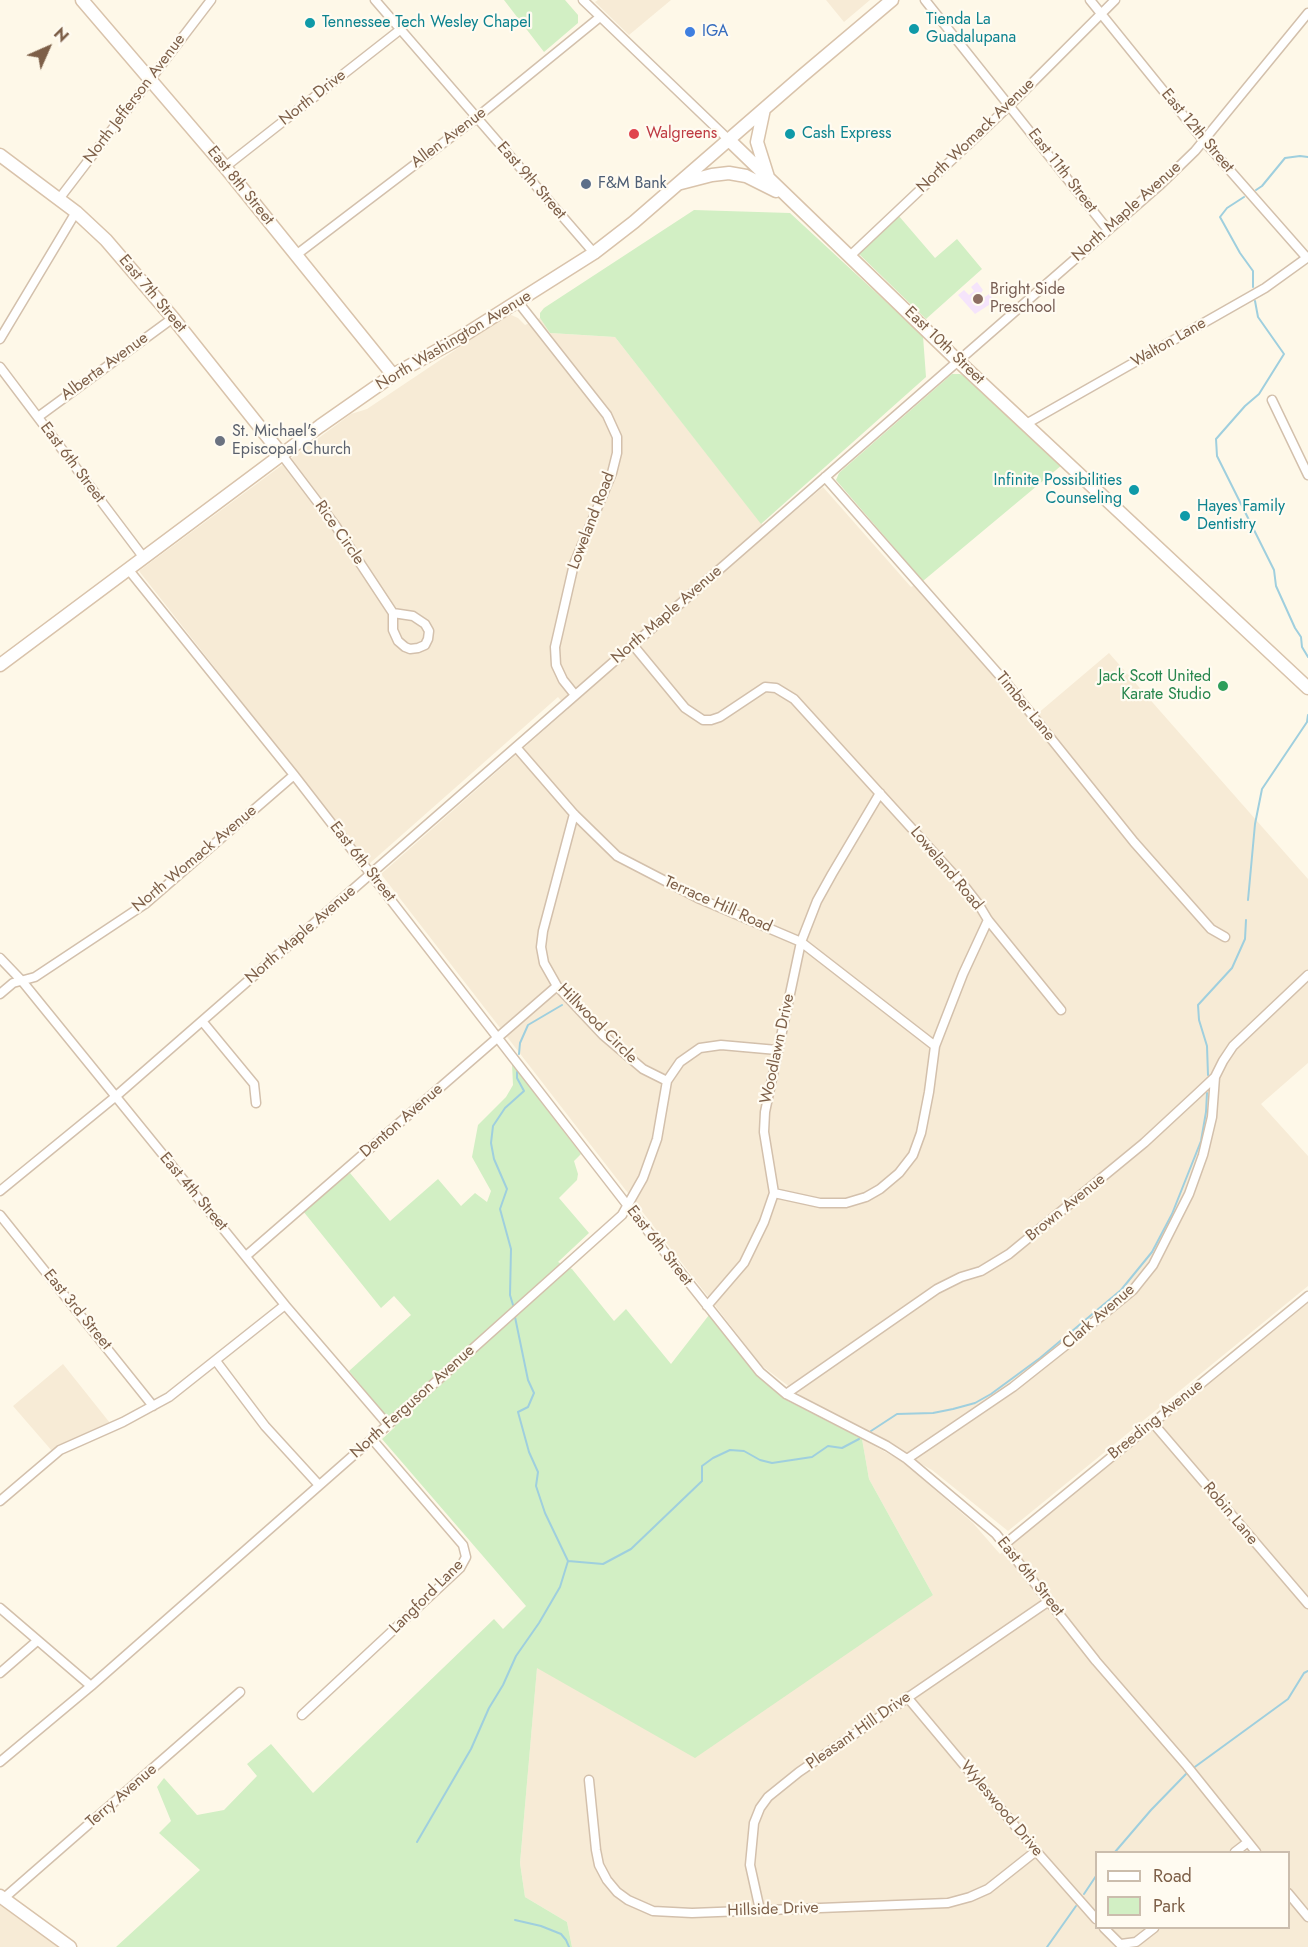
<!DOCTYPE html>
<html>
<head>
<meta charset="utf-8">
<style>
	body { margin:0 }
	#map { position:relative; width:1308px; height:1947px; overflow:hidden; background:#fef8e8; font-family:Jost,sans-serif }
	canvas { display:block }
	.legend { position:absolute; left:1095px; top:1851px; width:195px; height:78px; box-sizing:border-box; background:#fffbf1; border:2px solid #cbbdad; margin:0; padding:8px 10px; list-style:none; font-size:18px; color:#7d5f48 }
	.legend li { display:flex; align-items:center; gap:12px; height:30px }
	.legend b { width:30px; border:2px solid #cbbdad }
	.north { position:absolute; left:18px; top:18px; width:60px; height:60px; -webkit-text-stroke:4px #fffbf1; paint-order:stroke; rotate:45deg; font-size:16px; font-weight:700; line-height:24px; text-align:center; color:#7d5f48 }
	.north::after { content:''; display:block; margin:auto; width:21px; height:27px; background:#7d5f48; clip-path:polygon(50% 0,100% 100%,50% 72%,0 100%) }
</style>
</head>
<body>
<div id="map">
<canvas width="1308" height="1947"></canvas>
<ul class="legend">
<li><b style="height:8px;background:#fff"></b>Road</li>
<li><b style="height:16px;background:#d2efc4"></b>Park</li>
</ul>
<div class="north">N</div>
</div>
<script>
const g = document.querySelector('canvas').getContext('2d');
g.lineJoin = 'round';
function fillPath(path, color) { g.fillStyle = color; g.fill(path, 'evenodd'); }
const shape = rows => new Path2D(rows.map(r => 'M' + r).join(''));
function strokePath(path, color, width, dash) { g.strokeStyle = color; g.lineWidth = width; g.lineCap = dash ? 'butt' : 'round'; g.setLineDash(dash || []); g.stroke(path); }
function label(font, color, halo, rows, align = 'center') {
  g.font = font + ' Jost,sans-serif'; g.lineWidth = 4.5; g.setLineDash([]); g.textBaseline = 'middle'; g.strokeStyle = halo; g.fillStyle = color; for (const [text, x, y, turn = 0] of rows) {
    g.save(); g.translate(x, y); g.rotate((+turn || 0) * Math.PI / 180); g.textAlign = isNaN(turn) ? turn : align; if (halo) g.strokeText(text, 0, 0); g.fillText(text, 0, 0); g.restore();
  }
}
fillPath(shape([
	[598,0,671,0,629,35,595,2],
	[826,0,870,0,844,22],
	[509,314,518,318,525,325,540,318,550,333,615,337,769,533,823,487,911,587,923,581,1030,720,1109,653,1308,879,1308,1063,1261,1104,1308,1156,1308,1286,1008,1531,932,1470,808,1401,761,1365,381,874,568,709,558,697,369,864,139,571,351,414,367,409],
	[1308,1302,1308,1947,572,1947,567,1922,525,1897,520,1863,537,1667,933,1595,869,1479,862,1439,903,1462,973,1523,1000,1554],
	[1096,1852,1288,1852,1288,1928,1096,1928],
	[63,1364,110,1423,52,1451,13,1406],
	[0,1903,36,1930,58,1947,0,1947]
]), '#f7ebd6');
fillPath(shape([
	[977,282,983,290,981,293,985,297,989,294,995,301,975,314,958,295,964,290,969,295,974,291,971,287]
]), '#f5e4fb');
fillPath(shape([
	[504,0,565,0,578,15,578,23,544,52],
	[694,210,790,213,923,336,926,377,761,524,615,337,550,333,540,318,540,313,544,308],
	[898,215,935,258,957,239,982,269,926,319,858,253],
	[952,374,960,374,968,378,1062,465,923,581,836,480,839,473],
	[512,1064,581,1154,574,1161,578,1174,577,1180,559,1198,589,1233,558,1262,572,1269,614,1321,626,1309,671,1364,709,1315,764,1382,788,1401,862,1439,869,1479,933,1595,695,1758,537,1668,520,1863,525,1897,567,1922,572,1947,116,1947,200,1870,159,1833,171,1821,157,1787,164,1778,197,1815,224,1810,257,1776,247,1764,271,1744,313,1793,494,1619,503,1629,526,1606,382,1439,395,1427,349,1371,411,1315,394,1296,381,1308,303,1211,350,1173,390,1221,438,1179,461,1206,475,1193,487,1202,491,1191,472,1157,478,1125,506,1097,513,1085]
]), '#d2efc4');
strokePath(shape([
	[1256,190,1262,186,1285,158,1300,156,1308,157],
	[1244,197,1227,208,1220,217,1240,253,1253,271,1253,287],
	[1255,301,1258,317,1284,354,1259,394,1245,406,1216,439,1217,456,1274,570,1276,586,1295,628,1301,637,1302,647,1308,657],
	[1248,900,1255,824,1262,789,1307,722,1308,715],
	[519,1054,520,1043,528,1025,562,1005],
	[1208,1075,1207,1046,1199,1020,1198,1005,1232,968,1245,939,1246,920],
	[513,1305,510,1295,511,1249,500,1209,507,1189,494,1159,491,1143,493,1126,505,1108,524,1091,517,1078,517,1072],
	[515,1317,528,1380,534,1393,528,1407,518,1412,529,1452,538,1472,536,1486,545,1513,568,1561],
	[871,1431,897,1414,933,1413,953,1409,975,1403,991,1394,1040,1358,1121,1290,1152,1252,1172,1214,1201,1141,1206,1112,1207,1093],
	[1192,1769,1288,1699,1304,1673,1308,1671],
	[417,1842,471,1749,489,1708,503,1685,516,1656,539,1623,560,1587,568,1561,603,1564,631,1549,702,1481,702,1466,713,1458,730,1450,744,1451,760,1460,772,1463,812,1457,828,1446,842,1448,859,1439],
	[1115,1852,1151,1810,1186,1774],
	[1084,1894,1096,1876],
	[515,1920,541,1926,561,1934,566,1940,569,1947],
	[1047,1947,1076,1906]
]), '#9fcfde', 2);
const street = shape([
	[375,0,594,253],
	[583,0,729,140],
	[925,0,1108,230],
	[1090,0,1204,141,1307,258],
	[225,167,401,29],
	[59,199,211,0],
	[296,255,476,118,600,17],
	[850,256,1010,105,1115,0],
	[518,302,607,415,617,437,617,453,612,473,574,564,555,647,556,665,563,680,575,695],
	[0,339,76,212],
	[0,367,144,558],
	[1272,400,1308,475],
	[38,417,173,318],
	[1026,424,1265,288,1308,257],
	[282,455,335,525,393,613,393,630,398,641,405,647,410,649,418,648,425,645,428,639,429,631,425,624,413,616,393,613],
	[825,477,1008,685,1134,842,1211,929,1225,937],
	[128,569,294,775,628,1206,760,1372,786,1394,887,1446,907,1459,996,1534,1096,1661,1187,1766,1256,1852],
	[633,645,685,708,703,720,711,720,720,717,765,687,776,688,794,699,965,887,979,905,988,920,1061,1010],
	[516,747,574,814,617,856,700,899,801,942,935,1046],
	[574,814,543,931,541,947,544,963,557,986,603,1035,643,1069,667,1081],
	[0,958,22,981,285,1305,388,1425],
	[0,994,13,983,35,977,145,904,294,775],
	[202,1021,254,1084,256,1103],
	[0,1191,115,1097,1161,184,1195,151,1308,13],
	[774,1193,820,1203,846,1203,866,1197,880,1189,899,1173,913,1155,921,1133,929,1092,935,1046,963,974,988,920],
	[0,1215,153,1406],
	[246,1256,557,986],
	[707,1306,744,1263,764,1222,774,1193,764,1132,765,1112,801,942,817,901,832,874,880,793],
	[216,1361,265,1426,318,1484],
	[786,1394,937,1289,961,1277,981,1271,1009,1254,1144,1143,1198,1093,1215,1077,1223,1061,1233,1046,1308,975],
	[1153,1423,1308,1604],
	[907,1459,1013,1387,1066,1345,1133,1290,1153,1265,1189,1194,1203,1155,1212,1117,1215,1077],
	[0,1501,60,1450,123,1422,169,1397,285,1305],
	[1005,1544,1308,1296],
	[0,1608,91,1686],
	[0,1673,37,1641],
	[907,1697,1036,1851,1096,1919],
	[302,1715,460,1568,466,1557,463,1545,372,1439],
	[0,1762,91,1686,372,1439,622,1215,643,1178,657,1139,667,1081,680,1062,700,1048,721,1045,777,1050],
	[589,1780,596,1850,599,1865,607,1880,617,1892,628,1900,653,1911,692,1913,948,1903,970,1897,988,1889,1036,1851],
	[1235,1852,1248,1842],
	[1288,1893,1308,1917],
	[3,1899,240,1692],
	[760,1910,750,1865,754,1823,760,1808,768,1797,799,1772,1049,1601],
	[1104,1928,1123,1947],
	[1121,1944,1136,1942,1154,1928]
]);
const secondary = shape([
	[82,0,225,167,393,375],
	[764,109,757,142,768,177],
	[729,140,957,360,1308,688],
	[0,155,76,212,106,240,173,318,282,455],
	[681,183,712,175,729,173,746,176,776,191],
	[0,665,320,426,393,375,458,339,594,253,634,222,802,76,892,0],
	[0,1896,70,1947]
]);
strokePath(street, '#d3c0ac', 11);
strokePath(secondary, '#d9c3ab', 15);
strokePath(street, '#fff', 8);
strokePath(secondary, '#fff', 12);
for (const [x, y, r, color] of [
	[310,23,6,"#0f9aa8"],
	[914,29,6,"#0f9aa8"],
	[690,32,6,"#3f7fe0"],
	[634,134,6,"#e0444e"],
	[790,134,6,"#0f9aa8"],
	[586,184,6,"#5c6f8a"],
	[978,299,6,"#8d6e63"],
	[220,441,6,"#6b7280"],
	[1134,490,6,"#0f9aa8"],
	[1185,516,6,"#0f9aa8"],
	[1223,686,6,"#2e9e5b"]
]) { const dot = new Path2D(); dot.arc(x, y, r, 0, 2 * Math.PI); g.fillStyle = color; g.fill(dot); strokePath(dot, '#fffbf1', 2); }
label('16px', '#0d838f', '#fffbf1', [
	["Tienda La",926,20],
	["Guadalupana",926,38],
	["Tennessee Tech Wesley Chapel",322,23],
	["Cash Express",802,134],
	["Infinite Possibilities",1122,481,"right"],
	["Counseling",1122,499,"right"],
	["Hayes Family",1197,507],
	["Dentistry",1197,525]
], 'left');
label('16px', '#366cbe', '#fffbf1', [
	["IGA",702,32]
], 'left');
label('16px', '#7d5f48', '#fffbf1', [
	["North Drive",313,98,-38],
	["North Jefferson Avenue",135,99,-53],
	["East 12th Street",1197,131,50],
	["North Womack Avenue",976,136,-44],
	["Allen Avenue",449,138,-37],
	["East 11th Street",1062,171,52],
	["East 9th Street",531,181,49],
	["East 8th Street",240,186,51],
	["North Maple Avenue",1127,212,-42],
	["East 7th Street",152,294,50],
	["North Washington Avenue",454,341,-31],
	["Walton Lane",1169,343,-30],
	["East 10th Street",944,346,44],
	["Alberta Avenue",105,367,-36],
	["East 6th Street",72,463,53],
	["Loweland Road",592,521,-69],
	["Rice Circle",339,533,55],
	["North Maple Avenue",667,615,-41],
	["Timber Lane",1025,707,51],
	["North Womack Avenue",195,859,-40],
	["East 6th Street",362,862,52],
	["Loweland Road",946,869,50],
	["Terrace Hill Road",718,905,24],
	["North Maple Avenue",301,935,-41],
	["Hillwood Circle",597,1024,45],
	["Woodlawn Drive",778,1049,-78],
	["Denton Avenue",402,1121,-41],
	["East 4th Street",193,1192,50],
	["Brown Avenue",1066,1208,-39],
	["East 6th Street",659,1246,52],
	["East 3rd Street",77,1310,51],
	["Clark Avenue",1099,1317,-41],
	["North Ferguson Avenue",413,1402,-42],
	["Breeding Avenue",1156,1420,-39],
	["Robin Lane",1230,1514,50],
	["East 6th Street",1030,1577,51],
	["Langford Lane",427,1597,-45],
	["Pleasant Hill Drive",859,1731,-35],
	["Terry Avenue",122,1796,-41],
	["Wyleswood Drive",1001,1809,50],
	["Hillside Drive",773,1910,-2]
]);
label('16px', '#be3a42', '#fffbf1', [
	["Walgreens",646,134]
], 'left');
label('16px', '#4e5e75', '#fffbf1', [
	["F&M Bank",598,184]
], 'left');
label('16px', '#785e54', '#fffbf1', [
	["Bright Side",990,290],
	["Preschool",990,308]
], 'left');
label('16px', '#5b616d', '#fffbf1', [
	["St. Michael's",232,432],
	["Episcopal Church",232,450]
], 'left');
label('16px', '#27864d', '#fffbf1', [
	["Jack Scott United",1211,677],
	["Karate Studio",1211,695]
], 'right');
</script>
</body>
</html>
